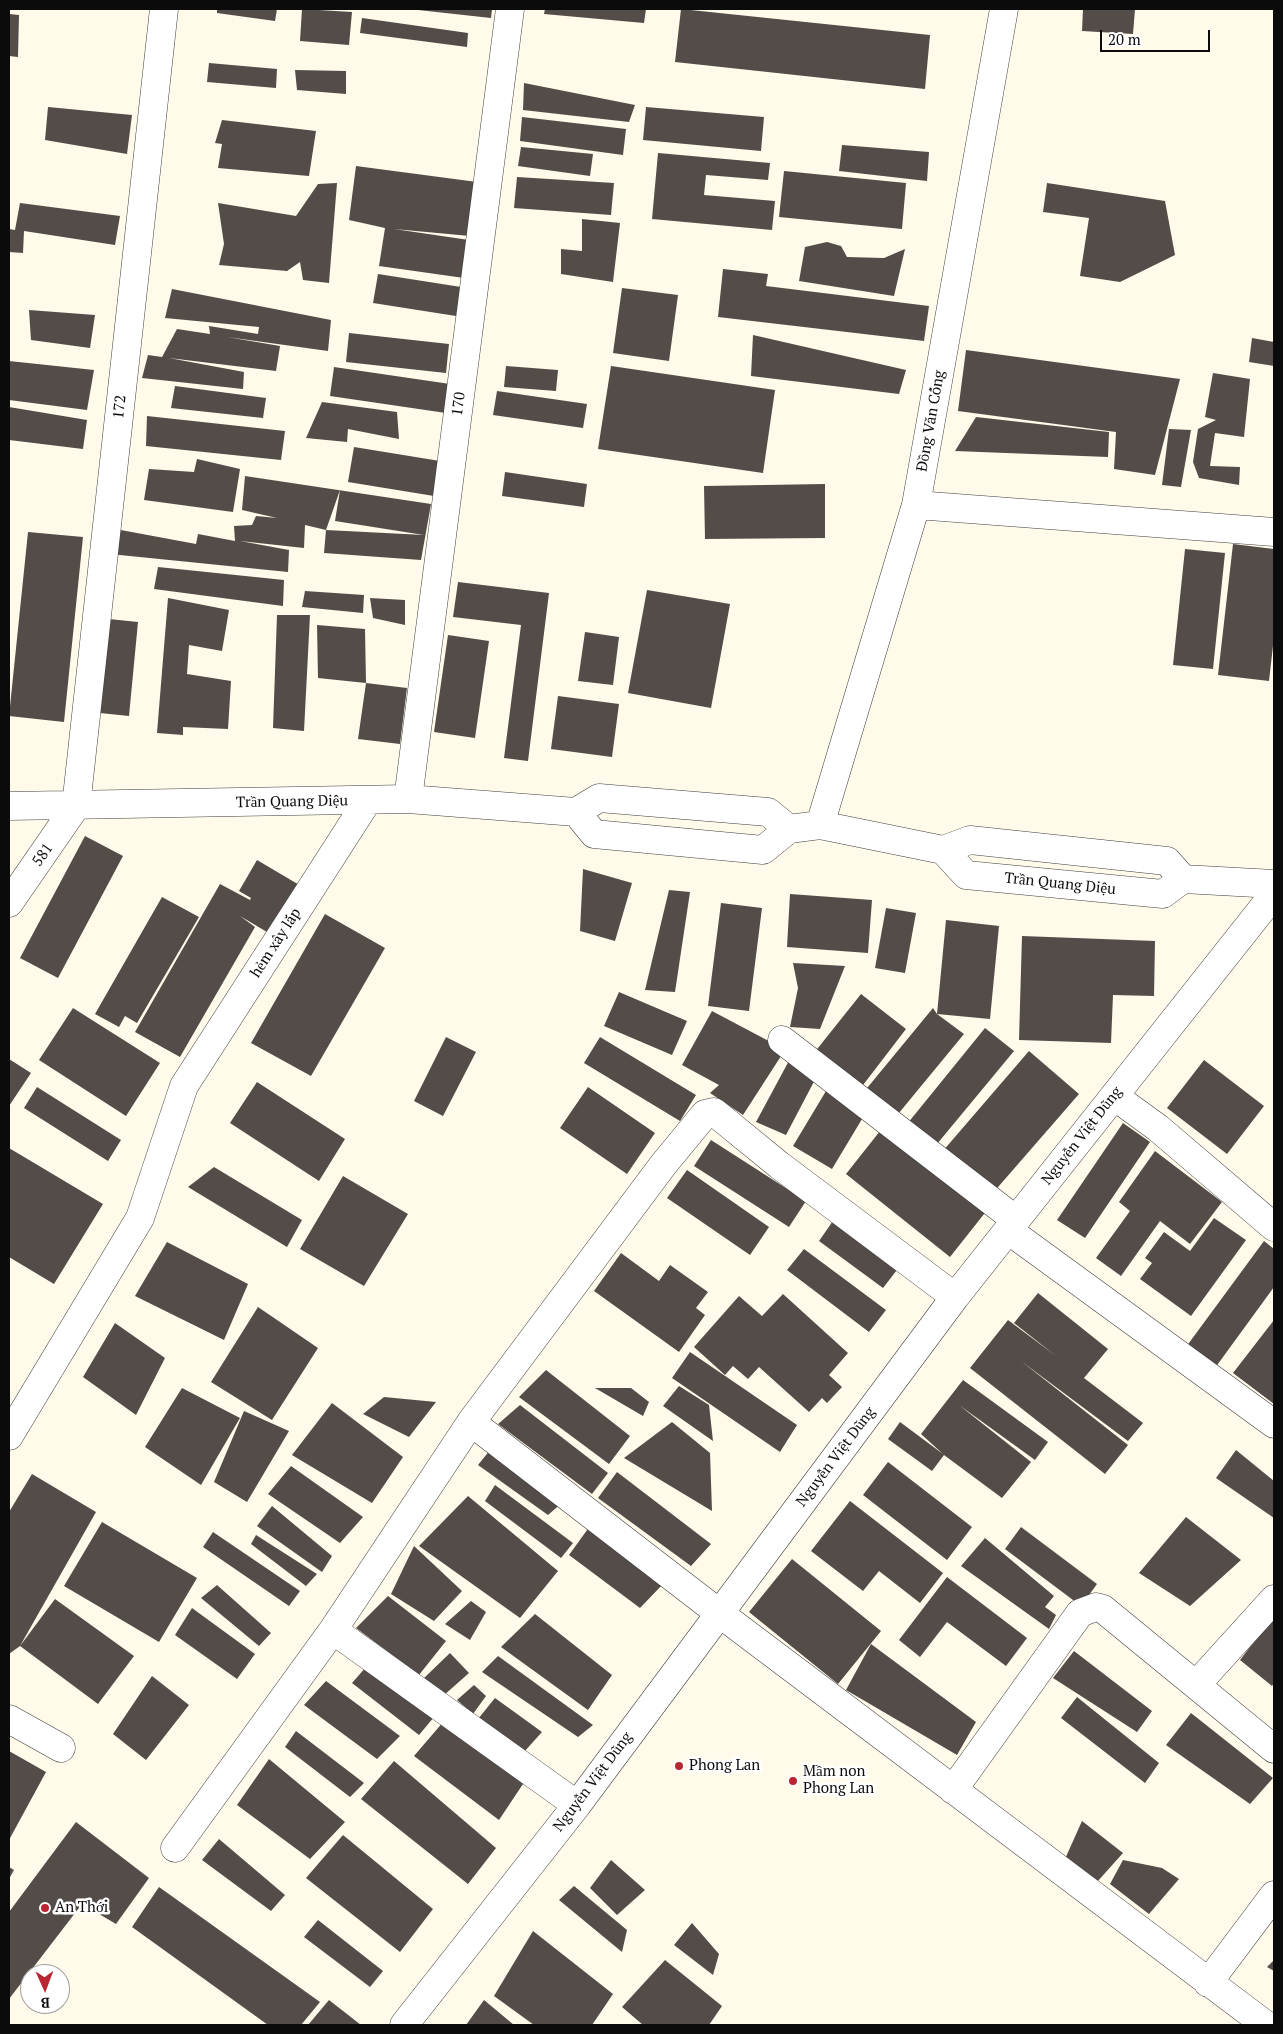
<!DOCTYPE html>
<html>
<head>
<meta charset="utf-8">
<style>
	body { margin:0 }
	#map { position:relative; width:1283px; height:2034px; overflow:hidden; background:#fffaea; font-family:"PT Serif",serif }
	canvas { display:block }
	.frame { position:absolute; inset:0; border:10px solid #0b0b0b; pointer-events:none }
	.north { position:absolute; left:20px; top:1964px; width:50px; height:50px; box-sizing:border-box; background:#fff; border:1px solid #9d9d9d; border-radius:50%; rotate:178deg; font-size:14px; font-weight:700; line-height:20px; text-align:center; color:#0b0b0b }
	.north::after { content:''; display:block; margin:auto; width:18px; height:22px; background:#b92531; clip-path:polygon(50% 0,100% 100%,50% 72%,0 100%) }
	.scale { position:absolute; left:1100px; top:30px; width:110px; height:22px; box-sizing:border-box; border:2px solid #0b0b0b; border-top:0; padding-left:6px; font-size:15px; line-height:18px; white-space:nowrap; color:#0b0b0b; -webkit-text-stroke:4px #fff; paint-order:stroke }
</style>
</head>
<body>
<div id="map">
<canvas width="1283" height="2034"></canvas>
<div class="frame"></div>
<div class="north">B</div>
<div class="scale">20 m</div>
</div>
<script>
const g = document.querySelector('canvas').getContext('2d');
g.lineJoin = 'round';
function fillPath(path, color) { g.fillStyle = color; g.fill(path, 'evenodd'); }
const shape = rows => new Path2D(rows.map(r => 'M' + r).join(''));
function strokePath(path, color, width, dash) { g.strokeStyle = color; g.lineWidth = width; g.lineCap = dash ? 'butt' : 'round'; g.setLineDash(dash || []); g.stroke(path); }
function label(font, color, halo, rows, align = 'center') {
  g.font = font + ' "PT Serif",serif'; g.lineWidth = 5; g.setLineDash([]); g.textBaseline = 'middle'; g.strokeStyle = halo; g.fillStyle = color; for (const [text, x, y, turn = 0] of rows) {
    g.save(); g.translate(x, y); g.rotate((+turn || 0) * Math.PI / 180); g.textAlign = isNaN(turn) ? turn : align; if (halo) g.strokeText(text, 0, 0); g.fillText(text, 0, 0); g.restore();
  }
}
fillPath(shape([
	[217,9,277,9,275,21,217,13],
	[302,9,352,12,349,45,300,41],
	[409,9,492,9,491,18],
	[545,9,646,9,644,23,544,14],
	[681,9,930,35,925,89,675,62],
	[1083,9,1135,9,1133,34,1082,31],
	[9,14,19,15,18,57,9,56],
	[362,18,468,33,467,47,360,33],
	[209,63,277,69,276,88,207,82],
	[295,70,346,71,346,94,297,90],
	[524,83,635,105,629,122,523,110],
	[48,107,132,115,127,154,45,140],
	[646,107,764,117,761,151,643,140],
	[522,117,626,129,623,155,520,141],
	[222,120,316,131,309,176,218,168,222,144,215,143],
	[842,145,929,152,927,181,839,171],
	[521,147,593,154,590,176,518,166],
	[658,153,770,163,768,180,706,175,704,195,775,201,772,230,652,219],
	[356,166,477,182,470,236,394,229,469,240,464,278,379,266,385,228,349,220],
	[784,171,906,183,902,229,779,217],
	[517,177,614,183,611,215,514,208],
	[337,183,329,283,303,280,300,262,287,271,219,265,224,244,218,203,296,216,318,184],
	[1047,183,1165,201,1175,255,1120,282,1080,276,1089,218,1043,212],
	[20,203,120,216,115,245,24,231,23,253,9,252,9,229,15,230],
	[582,219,620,223,613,282,561,274,561,249,582,251],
	[827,242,841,246,847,257,884,258,905,249,894,296,799,281,805,247],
	[723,269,768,274,766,286,929,306,924,341,718,317],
	[378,274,461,287,456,316,373,303],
	[622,288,678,295,669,361,613,353],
	[172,289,331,320,328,351,227,337,280,346,276,371,169,358,244,372,243,389,142,378,148,355,162,357,177,329,210,334,209,326,258,334,259,327,165,318],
	[29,310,95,315,90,348,31,340],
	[349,333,449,344,446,373,346,362],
	[753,335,906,370,899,394,751,376],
	[1252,338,1274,342,1274,366,1249,362],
	[966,350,1180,379,1155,475,1114,469,1116,432,958,411],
	[9,361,94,370,87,410,9,400],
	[506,366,558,370,556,391,504,387],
	[611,366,775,390,763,473,598,449],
	[334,367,450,384,446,413,330,396],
	[1213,373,1250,379,1244,437,1215,433,1210,466,1240,467,1239,485,1199,478,1193,462,1198,429,1216,420,1205,417],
	[175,386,266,398,263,418,171,408],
	[497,391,587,404,583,428,493,415],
	[322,402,397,412,399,439,348,429,347,442,306,438],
	[9,407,87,420,83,449,9,440],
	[147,416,285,431,281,460,146,446],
	[976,417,1109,432,1108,457,955,451],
	[1169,429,1191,430,1181,487,1162,485],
	[354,447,440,461,434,496,348,482],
	[197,459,240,469,233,512,144,500,149,469,194,472],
	[505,472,587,484,584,507,502,496],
	[245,476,431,504,421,560,324,553,326,530,305,525,304,548,240,541,289,550,288,572,110,554,110,528,196,544,198,534,235,541,234,526,252,525,256,516,277,518,242,510],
	[340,490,335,521,424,535,326,530],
	[825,484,825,538,705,539,704,486],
	[28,532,83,537,64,722,9,716],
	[1233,544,1274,549,1274,637,1269,681,1218,675],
	[1185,549,1225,553,1213,669,1173,665],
	[158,567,284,580,283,606,154,589],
	[458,582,549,593,528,761,504,758,521,625,453,617],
	[647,590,730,604,711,708,628,693],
	[305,591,364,595,363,613,302,607],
	[168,598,229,610,222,651,189,645,187,674,231,681,228,729,183,727,183,735,157,733],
	[370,598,405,600,405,625,373,618],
	[277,615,310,615,304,731,273,728],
	[109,619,138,622,129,716,100,713],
	[317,625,365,629,366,683,318,678],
	[585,632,619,637,613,685,578,681],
	[448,635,489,641,475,738,434,732],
	[366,683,407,688,400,744,358,739],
	[558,696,619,704,612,757,551,749],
	[85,836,123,856,58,978,20,958],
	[257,860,301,886,272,935,240,916,255,927,180,1057,135,1032,220,884,250,900,251,898,239,891],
	[583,869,632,883,615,941,580,931],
	[669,890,690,892,675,992,645,990],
	[790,894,872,900,868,953,787,947],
	[162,897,199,917,137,1023,125,1016,119,1027,95,1014],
	[721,903,762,908,749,1011,708,1006],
	[886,908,916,913,905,973,875,968],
	[325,914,385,948,311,1076,251,1043],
	[946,920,999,926,990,1019,937,1014],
	[1022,936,1155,941,1154,996,1113,995,1111,1043,1019,1040],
	[793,963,845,966,820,1029,790,1027,798,988],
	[619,992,687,1021,672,1055,604,1026],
	[861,994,906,1029,860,1089,814,1053],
	[73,1008,160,1063,126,1116,39,1060],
	[933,1008,937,1014,964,1034,894,1119,863,1093],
	[712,1011,780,1047,783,1053,743,1115,710,1093,719,1085,682,1065],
	[985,1028,1014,1051,937,1144,903,1129],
	[446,1037,476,1052,443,1116,414,1101],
	[600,1037,696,1095,680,1121,584,1063],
	[1029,1051,1079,1094,992,1194,942,1152],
	[791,1057,819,1072,786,1135,756,1122],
	[9,1059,31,1073,9,1106],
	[1204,1060,1264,1106,1227,1154,1167,1108],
	[257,1082,345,1139,319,1181,230,1123],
	[37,1087,121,1140,108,1161,24,1108],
	[588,1087,655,1133,627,1174,560,1128],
	[826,1091,865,1114,832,1169,793,1146],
	[1123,1123,1150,1142,1085,1238,1057,1220],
	[884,1126,988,1209,950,1257,846,1174],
	[711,1140,806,1201,789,1227,694,1166],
	[9,1148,103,1204,54,1284,9,1257],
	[1155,1151,1222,1202,1190,1244,1160,1221,1121,1276,1096,1258,1130,1211,1119,1202],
	[214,1167,302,1220,287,1247,188,1187],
	[687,1170,769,1227,750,1255,667,1198],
	[343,1176,408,1214,364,1286,300,1249],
	[835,1218,900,1266,883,1288,819,1241],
	[1214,1218,1246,1240,1191,1316,1140,1279,1152,1263,1145,1258,1164,1232,1190,1251],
	[1264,1241,1274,1249,1274,1287,1215,1368,1186,1347],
	[167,1242,248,1284,224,1340,135,1296],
	[804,1249,886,1310,869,1332,787,1270],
	[621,1253,659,1281,670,1265,708,1292,696,1308,705,1315,679,1352,594,1291],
	[1038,1293,1108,1349,1084,1378,1143,1423,1128,1441,1021,1361,1128,1445,1105,1474,970,1368,1008,1320,1056,1356,1014,1323],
	[783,1294,848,1353,829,1375,842,1387,827,1403,822,1398,809,1412,759,1367,748,1379,733,1366,725,1375,694,1347,739,1296,762,1316],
	[258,1307,318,1348,272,1420,211,1382],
	[1274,1320,1274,1404,1233,1373],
	[115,1323,165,1358,136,1415,83,1377],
	[690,1352,797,1425,780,1452,672,1378],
	[546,1370,630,1436,609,1464,519,1397],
	[963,1380,1048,1442,1035,1460,959,1405,1031,1462,1002,1498,944,1455,932,1471,888,1439,900,1422,943,1454,921,1434],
	[679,1386,709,1405,713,1441,663,1406],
	[182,1388,240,1418,201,1485,145,1447],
	[595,1388,631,1388,649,1402,643,1416],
	[384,1397,436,1402,409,1437,363,1414],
	[332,1403,403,1457,372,1503,292,1455],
	[520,1405,608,1473,592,1494,498,1424],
	[244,1411,289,1431,247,1502,214,1482],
	[672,1422,710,1453,712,1511,624,1458],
	[490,1450,563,1502,548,1515,478,1465],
	[1236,1450,1274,1481,1274,1518,1216,1478],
	[888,1462,972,1527,947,1560,863,1495],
	[291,1466,363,1517,340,1543,268,1494],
	[617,1472,711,1544,691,1566,598,1498],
	[32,1474,96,1512,20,1646,55,1599,134,1656,98,1704,20,1646,9,1654,9,1512],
	[495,1485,573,1543,561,1558,485,1501],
	[468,1496,558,1571,520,1618,419,1546],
	[850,1501,943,1573,920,1603,879,1571,863,1591,811,1551],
	[272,1506,332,1556,322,1572,257,1526],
	[1186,1517,1241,1560,1190,1606,1139,1573],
	[102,1522,197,1578,159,1642,64,1586],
	[590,1526,663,1584,640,1608,569,1555],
	[1021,1527,1097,1584,1081,1606,1005,1549],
	[213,1532,300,1591,289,1606,203,1547],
	[256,1535,317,1574,306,1586,251,1544],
	[985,1538,1054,1596,1045,1607,1056,1615,1049,1629,961,1566],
	[414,1546,462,1591,434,1621,391,1594],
	[792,1559,881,1631,838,1684,749,1612],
	[947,1577,1027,1638,1006,1666,947,1622,920,1657,899,1640],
	[217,1585,271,1633,259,1646,201,1598],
	[388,1596,446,1641,419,1675,356,1628],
	[471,1601,486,1612,470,1640,445,1624],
	[192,1608,255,1654,237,1679,175,1635],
	[535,1614,612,1675,588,1710,501,1647],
	[1274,1616,1274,1683,1272,1686,1240,1660],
	[871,1644,976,1722,957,1755,846,1690],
	[1074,1651,1152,1711,1137,1732,1053,1678],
	[450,1653,469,1673,443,1696,423,1679],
	[498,1656,593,1725,578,1737,482,1672],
	[366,1667,434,1717,419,1735,352,1683],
	[152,1676,189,1705,146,1760,113,1734],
	[326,1681,400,1736,377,1759,304,1705],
	[474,1685,486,1696,473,1714,457,1700],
	[1077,1697,1159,1763,1145,1783,1061,1718],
	[495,1698,542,1732,524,1752,478,1719],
	[1191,1713,1273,1778,1250,1804,1166,1745],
	[444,1721,525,1781,499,1820,414,1756],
	[296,1731,364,1783,350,1797,285,1747],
	[9,1751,46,1772,9,1840],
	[269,1759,345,1822,310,1859,237,1805],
	[394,1761,496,1848,468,1884,361,1799],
	[1082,1821,1123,1853,1097,1882,1065,1859],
	[76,1822,149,1878,116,1924,82,1904,9,1999,9,1912],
	[343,1835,433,1909,400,1952,306,1878],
	[219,1839,285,1895,271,1911,202,1860],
	[611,1860,645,1890,617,1915,590,1888],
	[1123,1860,1162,1868,1179,1879,1149,1914,1110,1884],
	[9,1867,14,1870,9,1879],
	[574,1886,627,1930,622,1952,559,1900],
	[159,1887,320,2002,301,2025,268,2025,132,1927],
	[318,1920,383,1971,370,1987,304,1937],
	[692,1923,719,1954,713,1975,674,1945],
	[533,1931,613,1994,592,2025,534,2025,494,1996],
	[665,1960,722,2006,709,2025,643,2025,622,2007],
	[1274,1960,1274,1971,1267,1967],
	[329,2000,361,2025,308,2025],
	[484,2000,514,2025,466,2025]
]), '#544c48');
const minor = shape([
	[916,505,1274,532],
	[408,799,510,9],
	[9,806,408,799,576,812],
	[820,825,916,505,1004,9],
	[789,829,768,812,599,798,576,812,594,834,763,850,789,829,820,825,943,850],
	[1183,879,1167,861,970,840,943,850,966,875,1163,894,1183,879,1274,884],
	[9,903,76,806,164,9],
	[782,1040,1016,1220],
	[1114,1096,1158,1128,1274,1227],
	[1008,1230,1274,1424],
	[471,1422,719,1613,1266,2025],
	[9,1436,140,1218,184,1086,368,800],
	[333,1630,577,1805],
	[1196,1685,1274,1599],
	[9,1719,61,1748],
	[953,1790,1080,1613,1096,1607,1103,1609,1274,1749],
	[175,1848,333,1630,471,1422,663,1165,705,1114,714,1112,719,1116,779,1165,955,1297],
	[1208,1983,1274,1895],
	[404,2025,577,1805,955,1297,1274,894]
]);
strokePath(minor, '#3e3e3e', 29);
strokePath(minor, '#fff', 28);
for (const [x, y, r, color] of [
	[679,1766,5,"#b92531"],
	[793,1781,5,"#b92531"],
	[45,1908,5,"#b92531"]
]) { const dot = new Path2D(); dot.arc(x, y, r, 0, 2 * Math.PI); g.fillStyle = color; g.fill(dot); strokePath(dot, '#fff', 2); }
label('15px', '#0b0b0b', '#fff', [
	["170",459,404,-83],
	["172",120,407,-84],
	["Đồng Văn Cống",931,421,-80],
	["Trần Quang Diệu",292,802,-1],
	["581",43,855,-55],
	["Trần Quang Diệu",1060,884,6],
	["hẻm xây lắp",276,943,-57],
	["Nguyễn Việt Dũng",1082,1136,-52],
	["Nguyễn Việt Dũng",836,1457,-53],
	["Nguyễn Việt Dũng",593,1782,-53]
]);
label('15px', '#0b0b0b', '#fff', [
	["Phong Lan",689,1766],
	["Mầm non",803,1772],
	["Phong Lan",803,1789],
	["An Thới",55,1908]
], 'left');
</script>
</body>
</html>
